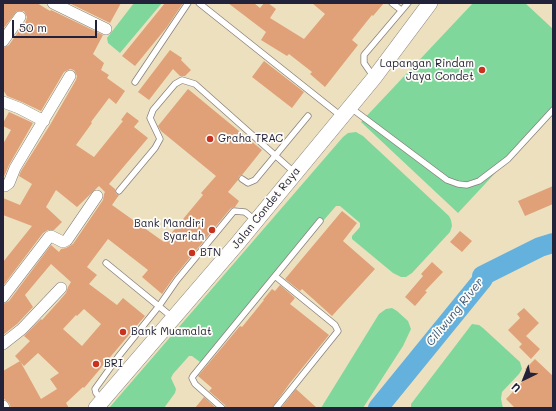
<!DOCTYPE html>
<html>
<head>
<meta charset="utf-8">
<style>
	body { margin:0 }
	#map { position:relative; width:556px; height:411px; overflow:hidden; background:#ede0bf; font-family:Mali,sans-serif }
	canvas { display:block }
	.frame { position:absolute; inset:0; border:4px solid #22223b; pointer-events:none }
	.north { position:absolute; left:504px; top:359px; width:40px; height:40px; -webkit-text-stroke:3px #fdfcf7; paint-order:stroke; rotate:223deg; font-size:11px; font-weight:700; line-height:16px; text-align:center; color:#22223b }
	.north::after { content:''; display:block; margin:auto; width:14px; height:18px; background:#22223b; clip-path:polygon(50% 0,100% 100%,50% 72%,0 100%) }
	.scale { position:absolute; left:12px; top:20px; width:85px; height:18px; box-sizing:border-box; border:2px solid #22223b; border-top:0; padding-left:5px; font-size:12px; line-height:14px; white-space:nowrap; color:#22223b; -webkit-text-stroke:3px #fdfcf7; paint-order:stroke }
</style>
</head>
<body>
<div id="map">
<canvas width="556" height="411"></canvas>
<div class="frame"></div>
<div class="north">U</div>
<div class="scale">50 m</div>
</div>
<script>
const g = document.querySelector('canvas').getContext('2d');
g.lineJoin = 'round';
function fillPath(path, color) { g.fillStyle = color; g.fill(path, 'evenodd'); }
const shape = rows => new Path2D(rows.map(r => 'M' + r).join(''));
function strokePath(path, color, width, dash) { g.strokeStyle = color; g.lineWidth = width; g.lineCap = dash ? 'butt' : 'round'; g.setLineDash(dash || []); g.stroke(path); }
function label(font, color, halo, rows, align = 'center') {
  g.font = font + ' Mali,sans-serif'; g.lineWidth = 3.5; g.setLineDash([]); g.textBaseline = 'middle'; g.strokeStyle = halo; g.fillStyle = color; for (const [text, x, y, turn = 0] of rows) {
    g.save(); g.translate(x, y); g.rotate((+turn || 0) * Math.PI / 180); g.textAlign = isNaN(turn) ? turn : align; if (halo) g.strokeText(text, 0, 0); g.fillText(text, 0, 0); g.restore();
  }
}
fillPath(shape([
	[134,3,162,3,120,53,108,43,107,38],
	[473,3,525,3,553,29,553,111,458,213,361,122],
	[356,132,363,136,449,216,451,220,452,226,450,232,412,273,406,277,401,277,393,273,352,239,352,236,360,227,360,223,340,206,336,206,203,360,200,362,192,356,189,356,173,374,171,378,176,389,175,393,164,408,109,408,343,137,348,133],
	[392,308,397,311,408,321,411,329,403,346,363,408,321,408,379,314,386,309],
	[472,324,479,325,483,328,520,362,522,369,519,374,502,392,501,399,503,408,411,408,411,404]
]), '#7fd79c');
strokePath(shape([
	[378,408,483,279,482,276,540,247,553,243]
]), '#64b1dd', 20);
fillPath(shape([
	[3,3,37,3,50,11,51,10,103,35,93,54,104,63,101,70,109,75,107,78,125,91,116,104,109,98,91,122,92,123,76,145,94,157,123,121,121,120,127,112,139,121,134,127,148,138,109,184,115,189,116,194,119,195,112,205,164,242,203,195,201,193,216,176,161,131,158,126,188,89,262,150,242,175,239,176,238,180,228,192,239,201,235,207,231,208,174,277,162,294,142,277,148,270,108,239,87,267,97,275,89,284,117,305,123,298,145,316,84,388,83,387,66,403,69,408,11,408,9,403,3,398,3,371,20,361,41,399,57,389,50,379,59,373,38,353,24,366,15,356,30,341,24,336,41,319,42,320,60,300,66,293,68,287,71,282,51,264,25,295,33,307,17,324,3,335,3,304,9,301,51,245,59,252,61,249,66,248,73,244,103,200,104,194,105,192,99,186,77,207,56,190,46,207,62,222,54,230,48,230,43,233,3,286,3,262,32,226,3,215,3,198,20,205,32,184,19,176,21,171,50,125,76,80,77,76,74,70,70,69,64,72,41,111,22,102,7,96,3,90,3,48,9,45,26,21,27,17,24,11,17,11,3,29],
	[84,309,101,324,82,346,63,329,76,315,77,316],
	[69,3,121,3,110,23],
	[165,3,183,3,167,27,135,66,122,56],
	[228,3,254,3,260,8,264,3,268,3,276,9,270,18,304,39,325,14,312,3,384,3,373,16,372,15,352,40,358,45,325,87,310,74,312,72,289,54,287,56,261,40,266,32],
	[170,50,182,58,181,60,191,70,185,76,180,76,173,69,149,100,138,92],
	[264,61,304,92,292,108,252,77],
	[9,112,33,123,9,165,3,179,3,144,11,130,3,126,3,123],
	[553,186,553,204,525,216,518,201],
	[342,211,357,223,343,241,375,269,332,316,302,289,300,291,285,279],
	[460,231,472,241,462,252,450,242],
	[432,262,443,272,425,291,427,292,415,306,405,297,423,276,421,274],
	[280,285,295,298,290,304,329,335,290,383,272,408,226,408,225,405,209,391,212,388,198,376,240,326,242,327,264,300,263,300,272,289,275,291],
	[524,308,539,323,526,336,540,349,531,359,519,347,522,344,508,330,520,318,517,314],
	[535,359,553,376,553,408,515,408,506,399,530,374,525,369],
	[296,389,317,408,281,408],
	[204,397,216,408,195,408]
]), '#e0a178');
const lane = shape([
	[199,3,341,116],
	[392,3,401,10],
	[373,76,364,63,364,55,408,3],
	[135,82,188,3],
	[351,108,447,180,458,184,467,185,479,181,508,159,553,110],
	[242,179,248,183,255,180,308,116],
	[119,191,155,148,160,139,150,118,153,110,175,84,182,80,195,84,295,173],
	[106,263,172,317],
	[275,276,335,325,338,331,276,408],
	[102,400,96,393,95,389,118,357,159,306,177,280,234,211,245,212,256,221],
	[222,408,195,384,192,378,193,376,320,221]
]);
const street = shape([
	[53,3,106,29],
	[3,41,20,17],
	[3,102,19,108,44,121],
	[3,186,5,186,9,183,15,168,70,76],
	[3,297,49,237,51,236,63,242,67,240,97,196],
	[3,344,22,329,61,288],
	[3,406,4,408]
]);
const secondary = shape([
	[96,408,237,244,374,78,430,3]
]);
strokePath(lane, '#88817d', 7);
strokePath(street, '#88817d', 12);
strokePath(secondary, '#88817d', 16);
strokePath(lane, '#fff', 5.5);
strokePath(street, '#fff', 11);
strokePath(secondary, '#fff', 15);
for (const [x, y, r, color] of [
	[482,70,4,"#c8321e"],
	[210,139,4,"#c8321e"],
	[212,230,4,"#c8321e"],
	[192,253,4,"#c8321e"],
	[123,332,4,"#c8321e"],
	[96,364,4,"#c8321e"]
]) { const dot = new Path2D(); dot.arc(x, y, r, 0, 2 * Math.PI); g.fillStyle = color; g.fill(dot); strokePath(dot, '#fdfcf7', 1.5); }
label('11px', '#22223b', '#fdfcf7', [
	["Lapangan Rindam",474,64,"right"],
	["Jaya Condet",474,77,"right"],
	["Graha TRAC",218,139],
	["Bank Mandiri",204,224,"right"],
	["Syariah",204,237,"right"],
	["BTN",200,253],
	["Bank Muamalat",131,332],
	["BRI",104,364]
], 'left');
label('11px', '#22223b', '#fdfcf7', [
	["Jalan Condet Raya",266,208,-51]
]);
label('italic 12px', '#3c5b7c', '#fdfcf7', [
	["Ciliwung River",455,312,-51]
]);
</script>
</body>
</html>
